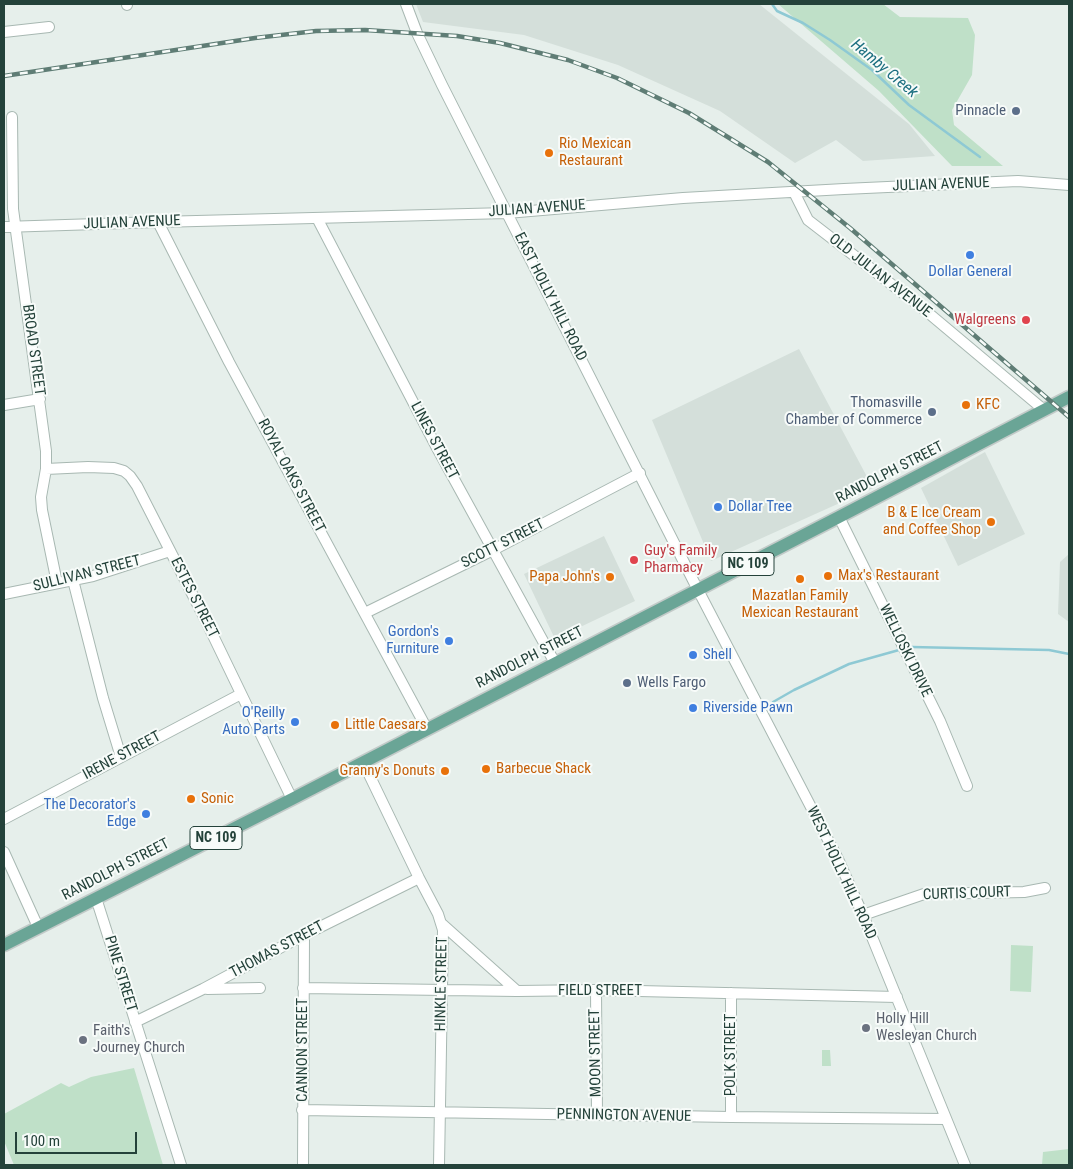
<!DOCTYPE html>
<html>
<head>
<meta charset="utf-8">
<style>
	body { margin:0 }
	#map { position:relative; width:1073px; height:1169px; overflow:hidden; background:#e6efeb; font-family:"Roboto Condensed",sans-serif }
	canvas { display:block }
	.frame { position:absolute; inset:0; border:5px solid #24423a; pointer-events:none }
	.scale { position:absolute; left:15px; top:1132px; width:122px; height:22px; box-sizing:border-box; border:2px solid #24423a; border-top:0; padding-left:6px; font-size:15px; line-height:18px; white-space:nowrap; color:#24423a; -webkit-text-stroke:4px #f7fbf9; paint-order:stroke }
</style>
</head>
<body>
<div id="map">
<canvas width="1073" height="1169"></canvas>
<div class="frame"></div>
<div class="scale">100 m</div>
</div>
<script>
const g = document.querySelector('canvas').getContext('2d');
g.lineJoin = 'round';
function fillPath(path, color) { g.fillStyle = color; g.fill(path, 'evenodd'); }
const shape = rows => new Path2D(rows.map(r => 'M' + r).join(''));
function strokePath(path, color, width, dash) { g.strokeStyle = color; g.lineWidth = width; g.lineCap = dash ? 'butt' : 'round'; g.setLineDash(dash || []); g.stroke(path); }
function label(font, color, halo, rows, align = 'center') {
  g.font = font + ' "Roboto Condensed",sans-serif'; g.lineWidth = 4; g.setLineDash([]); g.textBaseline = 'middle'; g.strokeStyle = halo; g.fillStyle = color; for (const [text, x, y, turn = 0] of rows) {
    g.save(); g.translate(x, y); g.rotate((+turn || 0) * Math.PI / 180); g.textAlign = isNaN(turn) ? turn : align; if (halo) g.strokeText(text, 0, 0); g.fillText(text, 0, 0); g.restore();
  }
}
fillPath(shape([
	[416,4,759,4,909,124,935,156,863,161,836,140,795,163,720,111,618,65,524,35,423,22],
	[799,349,873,488,711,561,652,420],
	[985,452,1025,534,958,566,921,488],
	[604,536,635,601,555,639,524,574],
	[1069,554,1069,622,1058,614,1060,562]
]), '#d4dfda');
fillPath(shape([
	[778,4,883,4,900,17,968,18,975,35,972,75,952,110,954,125,1003,166,952,166,879,91],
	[1011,945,1033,946,1031,992,1010,991],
	[822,1050,830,1050,831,1066,822,1066],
	[134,1068,163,1165,14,1165,4,1141,4,1114,61,1083,69,1087,91,1077],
	[1069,1149,1069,1165,1042,1165,1043,1152]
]), '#bfe0c8');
strokePath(shape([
	[772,4,777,11,803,23,830,40,872,70,909,105,980,157],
	[912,647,1049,650,1069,654],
	[773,702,794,690,849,664,899,650]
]), '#8ec9d4', 2.5);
const minor = shape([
	[127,4,127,5],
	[406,4,417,33,442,85,698,590,838,859,863,915,965,1165],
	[4,32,49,27],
	[12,117,13,209,46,451,46,469,41,497,42,510,57,583],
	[794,192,808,220,926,311,1044,410],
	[317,218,437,448,555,663],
	[158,222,229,362,427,729],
	[4,227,158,222,507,213,683,198,844,189,1018,181,1069,185],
	[4,405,40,399],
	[46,469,88,467,114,468,124,471,130,476,137,486,206,621,292,799],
	[839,517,940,721,967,786],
	[73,580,103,698,121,757],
	[4,594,93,576,170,551],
	[365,613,493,550,640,473],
	[363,762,419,878,438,914,443,930,439,1165],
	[4,819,241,694],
	[4,852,38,927],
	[96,898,181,1165],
	[863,915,924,894,1024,892,1045,888],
	[442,924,517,991],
	[303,988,517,991,596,990,897,997],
	[207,989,260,988],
	[596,990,597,1115],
	[135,1022,203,989,304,935,419,878],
	[302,1110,731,1117,946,1119],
	[731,1117,731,993],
	[303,1165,304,935]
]);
const major = shape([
	[4,945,292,799,839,517,1069,397]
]);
strokePath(minor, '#a8b8b2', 12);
strokePath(major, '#c2cac8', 15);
strokePath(minor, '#fff', 10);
strokePath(major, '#6aa596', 12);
const rail = shape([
	[4,76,255,38,316,31,365,30,457,36,500,43,568,60,617,78,689,113,768,162,850,228,1069,417]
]);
strokePath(rail, '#5f7d75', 4.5);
strokePath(rail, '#f7fbf9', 2.5, [8]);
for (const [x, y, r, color] of [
	[1016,111,5,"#5c6f8a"],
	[549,153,5,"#e8710a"],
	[970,255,5,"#3f7fe0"],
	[1026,320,5,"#e0444e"],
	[966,405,5,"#e8710a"],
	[932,412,5,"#5c6f8a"],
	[718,507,5,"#3f7fe0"],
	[991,522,5,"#e8710a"],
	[634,560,5,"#e0444e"],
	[828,576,5,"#e8710a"],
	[610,577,5,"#e8710a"],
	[800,579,5,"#e8710a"],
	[449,641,5,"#3f7fe0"],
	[693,655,5,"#3f7fe0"],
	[627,683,5,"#5c6f8a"],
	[693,708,5,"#3f7fe0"],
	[295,722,5,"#3f7fe0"],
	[335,725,5,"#e8710a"],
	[486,769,5,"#e8710a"],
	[445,771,5,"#e8710a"],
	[191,799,5,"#e8710a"],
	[146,814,5,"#3f7fe0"],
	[866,1028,5,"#6b7280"],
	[83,1040,5,"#6b7280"]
]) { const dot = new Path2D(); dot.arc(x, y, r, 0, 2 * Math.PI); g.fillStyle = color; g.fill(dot); strokePath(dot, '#f7fbf9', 2); }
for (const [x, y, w] of [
	[748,564,52],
	[216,838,52]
]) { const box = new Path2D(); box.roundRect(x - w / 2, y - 11.5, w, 23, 4); g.fillStyle = '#f7fbf9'; g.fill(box); strokePath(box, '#24423a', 1); }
label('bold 14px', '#24423a', null, [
	["NC 109",748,564],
	["NC 109",216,838]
]);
label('15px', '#4e5e75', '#f7fbf9', [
	["Pinnacle",1006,111],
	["Thomasville",922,403],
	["Chamber of Commerce",922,420],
	["Wells Fargo",637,683,"left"]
], 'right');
label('15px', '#c56008', '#f7fbf9', [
	["Rio Mexican",559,144],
	["Restaurant",559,161],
	["KFC",976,405],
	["B & E Ice Cream",981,513,"right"],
	["and Coffee Shop",981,530,"right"],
	["Max's Restaurant",838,576],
	["Papa John's",600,577,"right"],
	["Mazatlan Family",800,596,"center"],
	["Mexican Restaurant",800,613,"center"],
	["Little Caesars",345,725],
	["Barbecue Shack",496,769],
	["Granny's Donuts",435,771,"right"],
	["Sonic",201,799]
], 'left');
label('15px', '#24423a', '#f7fbf9', [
	["JULIAN AVENUE",941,185,-2],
	["JULIAN AVENUE",537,209,-4],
	["JULIAN AVENUE",132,223,-2],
	["OLD JULIAN AVENUE",880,276,38],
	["EAST HOLLY HILL ROAD",550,297,63],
	["BROAD STREET",33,350,82],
	["LINES STREET",434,441,62],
	["RANDOLPH STREET",890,473,-27],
	["ROYAL OAKS STREET",291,476,62],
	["SCOTT STREET",503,544,-27],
	["SULLIVAN STREET",87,574,-14],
	["ESTES STREET",194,598,63],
	["WELLOSKI DRIVE",905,651,64],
	["RANDOLPH STREET",530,658,-27],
	["IRENE STREET",122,756,-28],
	["RANDOLPH STREET",116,870,-27],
	["WEST HOLLY HILL ROAD",841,873,65],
	["CURTIS COURT",967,894,-2],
	["THOMAS STREET",277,950,-28],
	["PINE STREET",120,974,73],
	["HINKLE STREET",442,984,-89],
	["FIELD STREET",600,991],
	["CANNON STREET",303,1050,-90],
	["MOON STREET",596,1053,-91],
	["POLK STREET",731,1055,-90],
	["PENNINGTON AVENUE",624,1116,1]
]);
label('15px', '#366cbe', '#f7fbf9', [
	["Dollar General",970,272,"center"],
	["Dollar Tree",728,507],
	["Gordon's",439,632,"right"],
	["Furniture",439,649,"right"],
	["Shell",703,655],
	["Riverside Pawn",703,708],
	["O'Reilly",285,713,"right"],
	["Auto Parts",285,730,"right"],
	["The Decorator's",136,805,"right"],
	["Edge",136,822,"right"]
], 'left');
label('15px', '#be3a42', '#f7fbf9', [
	["Walgreens",1016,320],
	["Guy's Family",644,551,"left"],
	["Pharmacy",644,568,"left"]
], 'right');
label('15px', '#5b616d', '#f7fbf9', [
	["Holly Hill",876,1019],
	["Wesleyan Church",876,1036],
	["Faith's",93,1031],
	["Journey Church",93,1048]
], 'left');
label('italic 16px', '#1c6f80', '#f7fbf9', [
	["Hamby Creek",884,69,40]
]);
</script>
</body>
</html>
